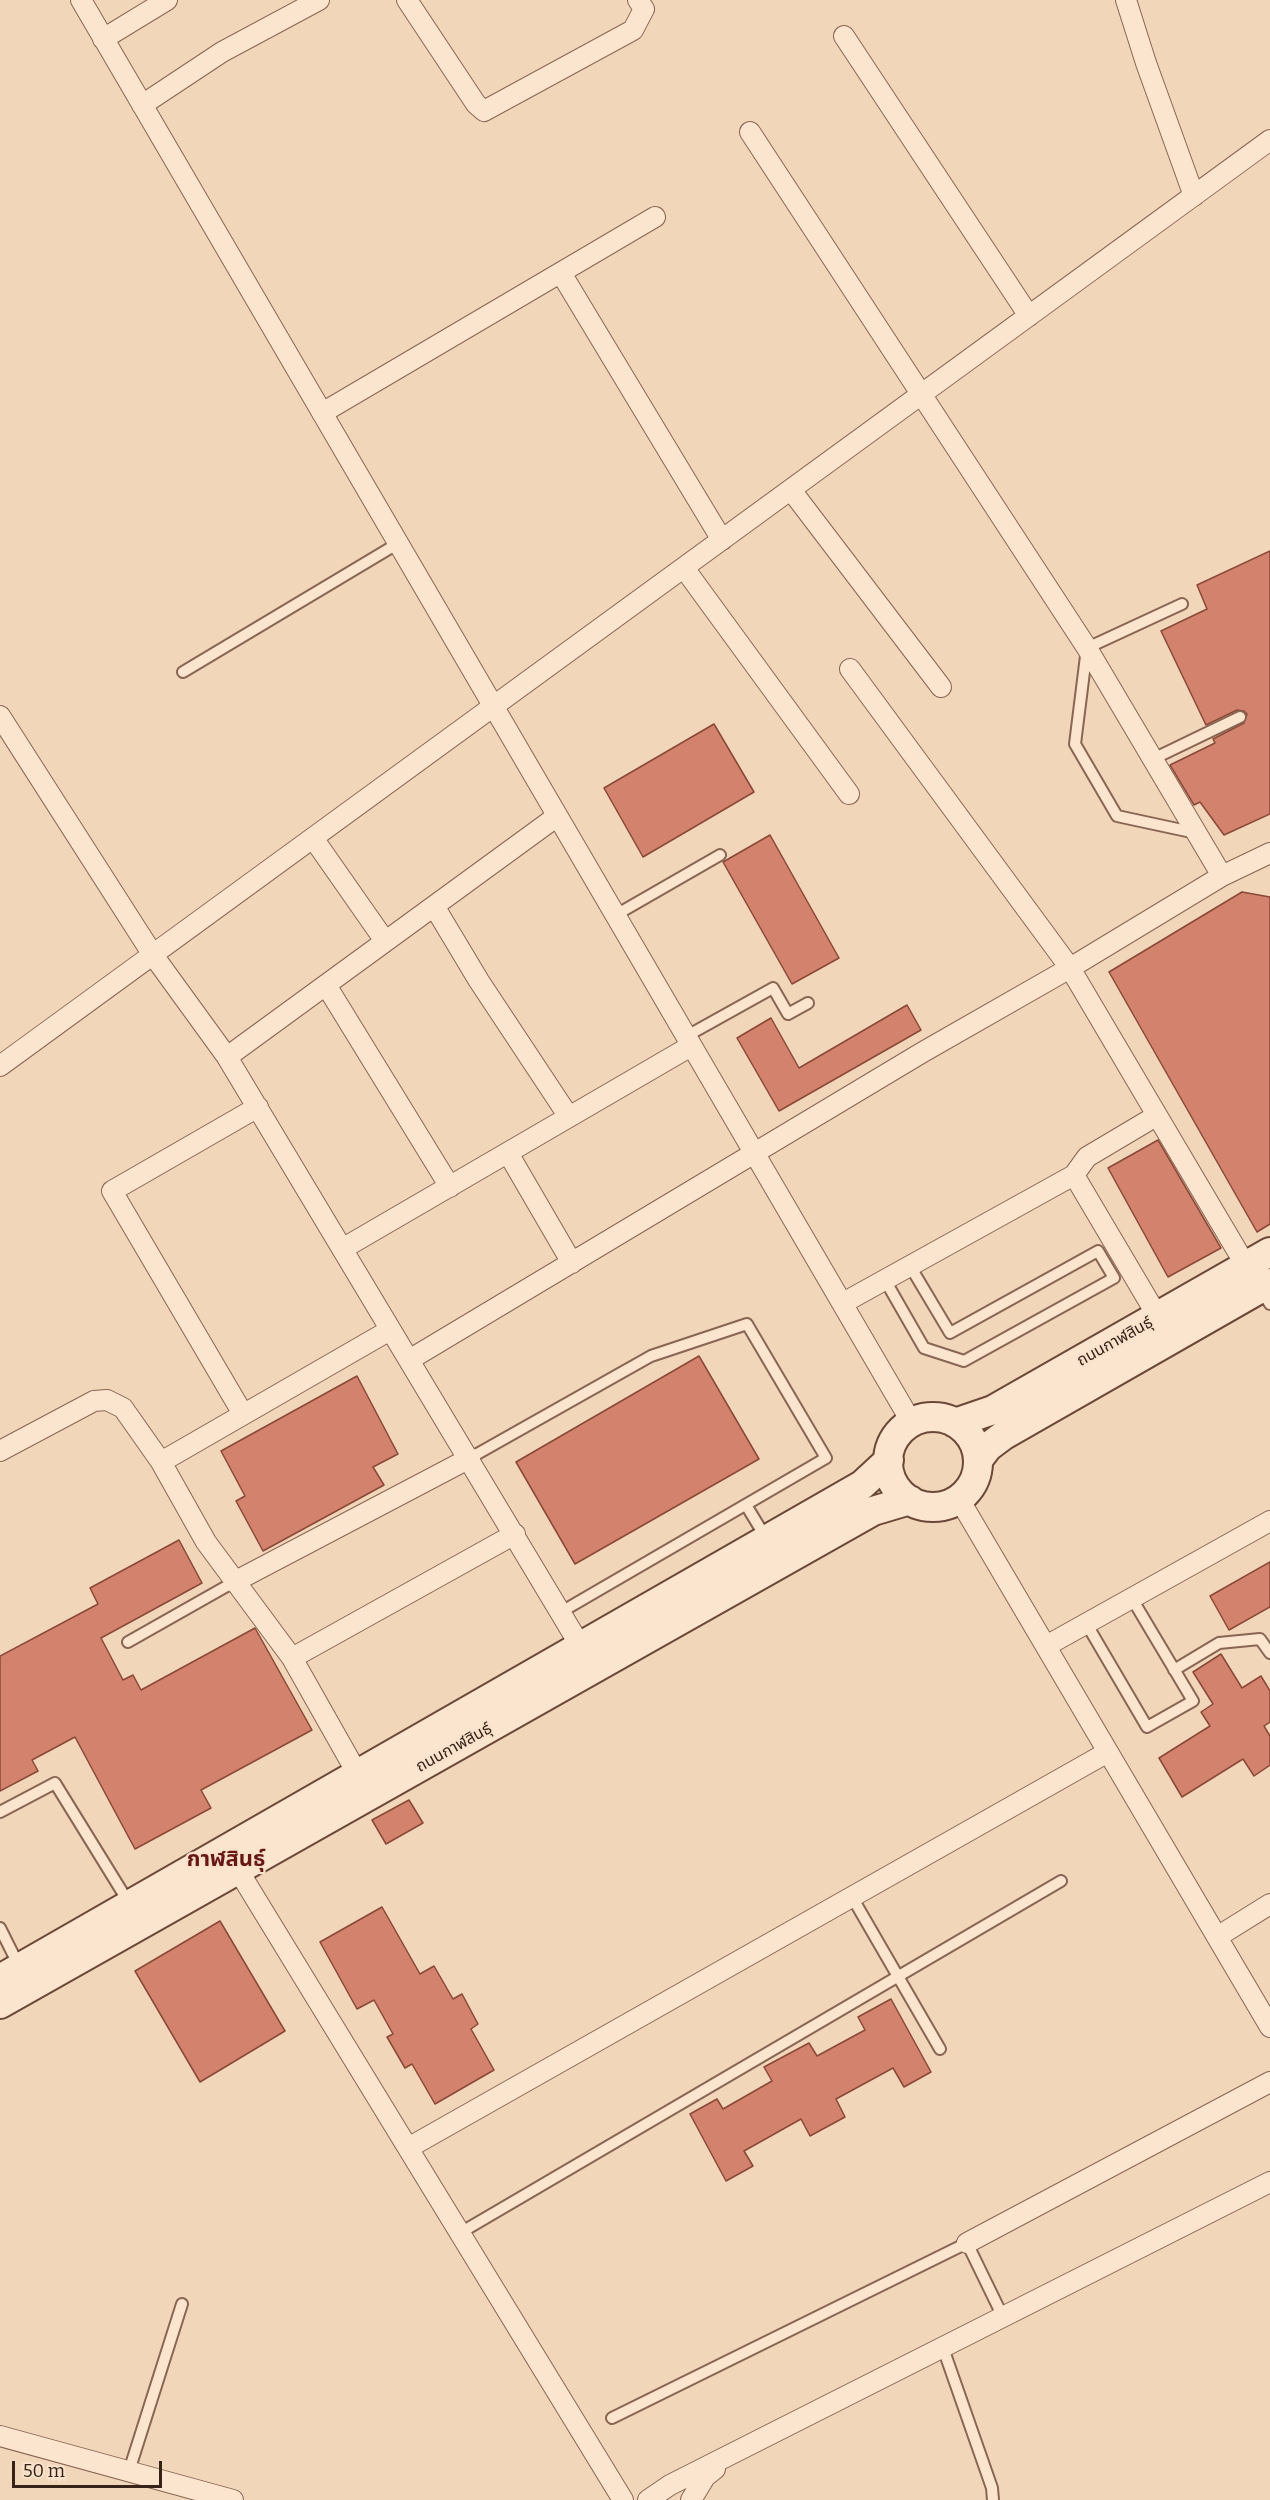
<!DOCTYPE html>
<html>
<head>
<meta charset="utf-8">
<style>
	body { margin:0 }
	#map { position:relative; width:1270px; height:2500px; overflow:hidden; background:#f1d6ba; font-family:Bitter,serif }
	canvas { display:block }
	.scale { position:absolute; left:12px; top:2461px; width:150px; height:27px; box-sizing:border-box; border:3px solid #37221a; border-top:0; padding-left:8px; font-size:18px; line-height:21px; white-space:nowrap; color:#37221a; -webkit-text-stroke:4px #f8e2cb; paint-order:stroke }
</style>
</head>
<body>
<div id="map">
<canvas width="1270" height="2500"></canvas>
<div class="scale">50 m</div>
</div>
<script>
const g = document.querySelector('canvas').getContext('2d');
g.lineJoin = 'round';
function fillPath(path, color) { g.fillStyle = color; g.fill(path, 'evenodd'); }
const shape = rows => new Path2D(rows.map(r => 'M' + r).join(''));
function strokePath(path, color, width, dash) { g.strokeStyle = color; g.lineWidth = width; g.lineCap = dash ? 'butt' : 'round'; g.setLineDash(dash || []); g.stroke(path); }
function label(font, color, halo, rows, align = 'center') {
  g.font = font + ' Bitter,"Noto Sans Thai",serif'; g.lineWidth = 4.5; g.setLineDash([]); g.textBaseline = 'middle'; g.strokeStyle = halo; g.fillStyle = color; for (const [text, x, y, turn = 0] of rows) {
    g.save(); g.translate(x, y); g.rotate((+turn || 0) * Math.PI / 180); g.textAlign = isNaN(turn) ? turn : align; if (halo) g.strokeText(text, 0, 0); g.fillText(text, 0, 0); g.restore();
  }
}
const building = shape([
	[1270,551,1270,814,1224,835,1200,802,1194,805,1170,765,1215,743,1213,739,1244,723,1247,714,1244,711,1237,710,1206,725,1161,631,1207,609,1197,585,1270,551],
	[714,724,754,792,643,857,604,788,714,724],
	[770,835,839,958,792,984,723,862,770,835],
	[1242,892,1270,897,1270,1224,1257,1232,1109,972,1242,892],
	[907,1005,921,1030,779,1111,737,1038,771,1018,799,1068,907,1005],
	[1158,1140,1221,1248,1168,1277,1108,1168,1158,1140],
	[699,1356,759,1459,575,1564,516,1462,699,1356],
	[357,1376,398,1454,373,1467,384,1485,263,1551,236,1501,245,1496,221,1451,357,1376],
	[179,1540,202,1583,101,1638,123,1680,133,1675,141,1690,255,1628,312,1730,201,1790,211,1808,135,1849,75,1737,32,1760,38,1771,0,1791,0,1656,98,1604,90,1588,179,1540],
	[1270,1562,1270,1607,1229,1630,1210,1596,1270,1562],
	[1221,1654,1242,1688,1261,1676,1270,1691,1270,1722,1264,1726,1270,1736,1270,1765,1254,1776,1243,1759,1182,1797,1159,1758,1210,1726,1201,1712,1213,1704,1193,1672,1221,1654],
	[409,1800,423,1823,386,1844,372,1820,409,1800],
	[382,1907,420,1974,434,1966,453,1999,462,1994,478,2024,471,2029,494,2070,435,2104,412,2064,405,2068,387,2037,393,2034,374,2000,357,2009,320,1942,382,1907],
	[220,1921,285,2031,200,2082,135,1971,220,1921],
	[891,1999,931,2072,904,2087,893,2068,836,2099,845,2117,810,2136,801,2119,744,2151,753,2166,726,2181,690,2114,717,2099,723,2109,772,2081,764,2067,809,2043,817,2056,865,2030,858,2017,891,1999]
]);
fillPath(building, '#d3836d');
strokePath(building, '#8a4837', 1.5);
const lane = shape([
	[1182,604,1087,648,1075,744,1117,816,1196,833],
	[183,672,397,544],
	[1153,759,1240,717],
	[614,916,720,855],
	[685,1037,773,988,788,1014,808,1003],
	[885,1280,924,1348,964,1361,1114,1278,1098,1251,950,1333,910,1266],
	[1260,1289,1270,1304],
	[470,1458,651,1356,747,1324,826,1458,561,1612],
	[746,1505,766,1538],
	[1086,1623,1147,1727,1193,1701,1131,1597],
	[128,1642,234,1582],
	[1174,1670,1219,1643,1260,1639,1270,1653],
	[0,1812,55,1783,129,1903],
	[852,1897,940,2049],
	[0,1928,20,1968],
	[460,2233,1061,1881],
	[943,2348,992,2488,993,2500],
	[612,2418,967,2243,1003,2317],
	[129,2471,182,2304]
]);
const street = shape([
	[81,0,912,1423],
	[407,0,476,104,484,111,633,30,644,9,638,0],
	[1126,0,1146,63,1194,196],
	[844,36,1029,316],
	[103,39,167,0],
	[142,105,222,52,319,0],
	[750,132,1087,648,1222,876],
	[561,273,722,540],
	[322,413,655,217],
	[791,490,941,687],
	[684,568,849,794],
	[850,669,1070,968,1252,1276],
	[0,716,153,955,227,1057,587,1657],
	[313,838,385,941],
	[434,906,479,981,569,1117],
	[326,985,450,1187],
	[227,1057,556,817],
	[0,1066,1270,140],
	[508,1153,572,1263],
	[1074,1175,1087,1157,1156,1116],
	[342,1249,691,1046],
	[843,1303,1074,1175,1158,1317],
	[409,1360,923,1052,1070,968,1222,876,1270,853],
	[243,1414,112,1191,258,1107],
	[0,1451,94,1401,107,1400,123,1408,161,1462,206,1542,292,1658,357,1773],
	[161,1462,390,1330],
	[959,1499,1270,2027],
	[234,1582,470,1458],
	[1046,1646,1270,1521],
	[292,1658,515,1534],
	[238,1870,623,2500],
	[1217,1937,1270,1904],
	[408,2148,1108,1752],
	[967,2243,1270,2082],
	[0,2436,233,2500],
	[648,2500,670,2485,1270,2182],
	[691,2500,705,2477,715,2469]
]);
const secondary = shape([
	'888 1462a45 45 0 1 1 90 0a45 45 0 1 1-90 0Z',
	[955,1423,993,1410,1270,1252],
	[978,1460,988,1447,1004,1435,1270,1283],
	[0,1979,862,1485,889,1460],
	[0,2004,873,1511,910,1500]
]);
strokePath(lane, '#896553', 14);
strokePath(street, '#896553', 22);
strokePath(secondary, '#6b4737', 32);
strokePath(lane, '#fce5ce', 10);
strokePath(street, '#fce5ce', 20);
strokePath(secondary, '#fce5ce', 28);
label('16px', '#37221a', '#f8e2cb', [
	["ถนนกาฬสินธุ์",1115,1342,-29],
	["ถนนกาฬสินธุ์",454,1748,-29]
]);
label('bold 22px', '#671716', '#f8e2cb', [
	["กาฬสินธุ์",226,1860]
]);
</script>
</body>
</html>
